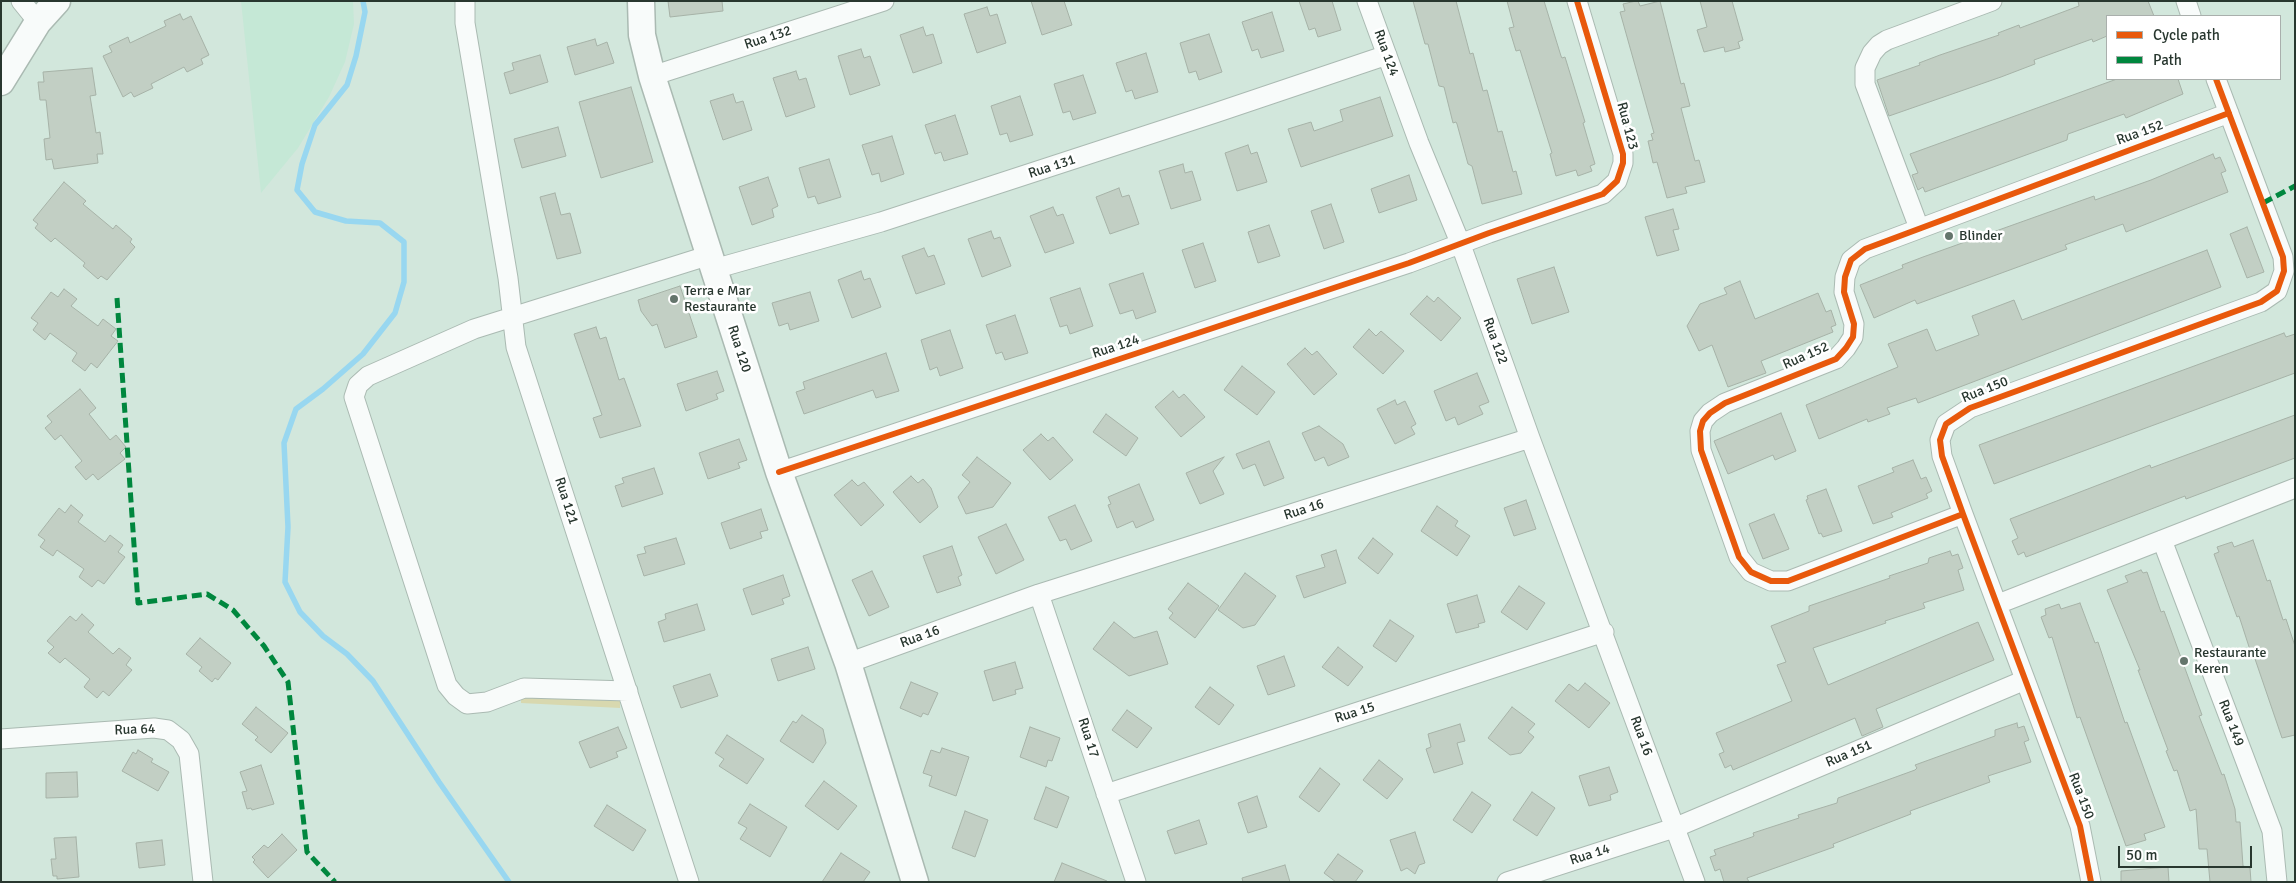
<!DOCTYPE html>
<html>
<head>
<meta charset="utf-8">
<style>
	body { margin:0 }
	#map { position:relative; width:2296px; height:883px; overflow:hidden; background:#d2e7dc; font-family:Signika,sans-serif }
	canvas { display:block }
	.frame { position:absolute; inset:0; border:2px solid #28372f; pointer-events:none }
	.legend { position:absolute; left:2106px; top:15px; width:175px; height:65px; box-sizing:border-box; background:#fff; border:1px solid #a9afac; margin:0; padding:6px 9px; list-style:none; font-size:15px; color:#28372f }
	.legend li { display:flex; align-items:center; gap:10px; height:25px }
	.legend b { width:25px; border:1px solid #a9afac }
	.scale { position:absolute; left:2118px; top:846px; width:134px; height:22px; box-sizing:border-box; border:2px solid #28372f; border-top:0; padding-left:6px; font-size:15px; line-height:18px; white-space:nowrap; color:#28372f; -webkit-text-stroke:4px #fff; paint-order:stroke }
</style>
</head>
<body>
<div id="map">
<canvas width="2296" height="883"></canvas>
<div class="frame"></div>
<ul class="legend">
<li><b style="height:6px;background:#e8590c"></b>Cycle path</li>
<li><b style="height:6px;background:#00873e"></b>Path</li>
</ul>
<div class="scale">50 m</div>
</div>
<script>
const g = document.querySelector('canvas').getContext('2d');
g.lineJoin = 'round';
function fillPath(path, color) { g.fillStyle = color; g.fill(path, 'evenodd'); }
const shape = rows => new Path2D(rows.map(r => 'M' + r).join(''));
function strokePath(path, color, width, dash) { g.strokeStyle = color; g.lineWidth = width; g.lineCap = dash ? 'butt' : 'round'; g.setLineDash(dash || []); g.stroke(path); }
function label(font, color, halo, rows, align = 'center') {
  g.font = font + ' Signika,sans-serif'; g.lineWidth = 5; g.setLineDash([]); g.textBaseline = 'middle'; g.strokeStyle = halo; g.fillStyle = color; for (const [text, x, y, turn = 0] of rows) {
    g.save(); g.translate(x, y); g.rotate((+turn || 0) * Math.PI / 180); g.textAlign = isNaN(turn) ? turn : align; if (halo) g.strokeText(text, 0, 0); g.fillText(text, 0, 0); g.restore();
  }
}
fillPath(shape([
	[241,1,353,1,354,24,345,62,329,97,298,148,261,193]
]), '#c5e8d6');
fillPath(shape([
	[521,694,620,699,620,708,521,703]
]), '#d8d8af');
strokePath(shape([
	[363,1,365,12,356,56,347,85,315,125,302,164,297,190,315,212,346,221,380,223,404,242,404,282,395,313,363,354,323,389,296,409,284,443,288,527,285,582,300,612,323,636,347,654,373,681,439,782,509,882]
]), '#98d7f0', 5.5);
const building = shape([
	[668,1,722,1,723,11,670,17,668,1],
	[1031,1,1064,1,1072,25,1042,35,1031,1],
	[1299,1,1332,1,1341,30,1318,37,1315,28,1309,30,1299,1],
	[1413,1,1456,1,1470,54,1473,53,1483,91,1487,90,1498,132,1502,131,1513,172,1516,171,1522,194,1482,204,1472,166,1468,164,1457,124,1456,122,1453,123,1444,87,1439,86,1428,44,1425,44,1413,1],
	[1507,1,1544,1,1561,56,1562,58,1565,57,1585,122,1583,123,1595,164,1590,166,1592,171,1578,176,1576,170,1556,176,1550,154,1552,153,1520,50,1516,51,1509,28,1514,27,1507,1],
	[1636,1,1638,1,1640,6,1660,1,1681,84,1684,83,1690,106,1681,108,1695,161,1699,160,1705,182,1685,187,1687,193,1667,198,1657,162,1653,163,1648,141,1653,140,1651,134,1654,133,1620,12,1625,11,1623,4,1636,1],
	[1700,1,1732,1,1743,40,1738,42,1740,48,1725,52,1724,47,1704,52,1697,30,1707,27,1700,1],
	[2078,1,2148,1,2154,16,2107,16,2107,36,2093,42,2092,39,2034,60,2035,64,2001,77,1889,116,1877,80,1920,65,1919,63,1940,55,1999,35,1998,33,2019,25,2020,28,2079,6,2078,1],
	[987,7,990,16,997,14,1006,43,977,53,964,14,987,7],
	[1272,12,1284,51,1261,58,1258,49,1252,51,1242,22,1272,12],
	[180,14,183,20,191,16,209,55,201,59,203,64,187,72,184,67,151,84,153,88,134,97,131,92,123,97,103,56,112,52,109,46,128,37,130,43,151,33,166,26,164,21,180,14],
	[923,27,926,36,933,34,942,63,913,73,900,35,923,27],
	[1209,34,1222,72,1199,80,1196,71,1189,73,1180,43,1209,34],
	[595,39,597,46,607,42,614,63,575,75,567,47,595,39],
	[861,49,864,58,870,56,880,85,850,95,838,56,861,49],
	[1146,53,1158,92,1135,99,1132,90,1126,92,1116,63,1146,53],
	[540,55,548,82,510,94,504,73,514,70,512,63,540,55],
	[92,68,96,95,90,96,96,133,100,132,103,154,97,154,98,163,54,169,52,159,46,160,44,139,50,138,46,100,40,100,38,82,44,82,43,72,92,68],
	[796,71,799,80,806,78,815,107,786,117,773,78,796,71],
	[1083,75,1096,113,1073,120,1070,111,1063,113,1054,84,1083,75],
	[2117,79,2178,79,2183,94,2126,118,2124,114,2068,134,2067,140,1925,192,1923,187,1918,190,1912,175,1918,173,1910,154,2117,79],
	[631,87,653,162,601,178,579,102,631,87],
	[733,94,736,103,743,101,752,130,723,140,710,101,733,94],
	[1020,96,1033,135,1010,142,1007,133,1000,135,991,106,1020,96],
	[1380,97,1393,136,1301,167,1288,129,1311,122,1314,131,1343,121,1340,110,1380,97],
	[955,115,968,154,944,161,941,152,935,154,925,125,955,115],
	[558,127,566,156,522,168,514,139,558,127],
	[892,136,904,174,881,182,879,173,872,175,862,145,892,136],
	[1248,145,1251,154,1257,152,1267,182,1237,191,1225,153,1248,145],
	[2213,154,2215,159,2220,157,2226,171,2221,173,2228,192,2126,232,2123,224,2065,245,2067,249,1917,304,1915,300,1874,318,1860,285,1903,268,1902,265,1923,257,2094,196,2095,200,2151,180,2213,154],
	[829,159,841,197,818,204,815,196,808,198,799,168,829,159],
	[1183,164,1185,173,1192,171,1201,200,1171,209,1159,171,1183,164],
	[1409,175,1417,200,1379,213,1371,189,1409,175],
	[768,177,778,206,772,209,774,217,752,225,739,187,768,177],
	[64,182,86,201,83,204,113,229,116,225,132,239,130,242,135,247,107,280,101,276,98,279,83,266,85,263,55,238,51,242,35,228,38,224,33,220,64,182],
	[1119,188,1122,197,1129,195,1139,224,1110,234,1096,197,1119,188],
	[555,193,561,215,570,213,581,253,557,259,540,197,555,193],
	[1331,204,1344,242,1324,249,1311,211,1331,204],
	[1053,207,1057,216,1063,214,1074,243,1045,253,1030,216,1053,207],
	[1673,209,1679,229,1673,230,1679,250,1657,256,1645,217,1673,209],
	[1269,225,1280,256,1258,263,1248,232,1269,225],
	[2247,227,2264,272,2247,278,2230,234,2247,227],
	[991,231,994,239,1000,237,1011,266,982,277,968,239,991,231],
	[1203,243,1216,281,1195,288,1182,250,1203,243],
	[924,248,928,257,934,255,945,284,916,294,902,256,924,248],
	[2207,250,2221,287,1918,403,1916,398,1887,408,1890,414,1868,422,1867,419,1819,439,1806,405,1898,367,1888,344,1927,329,1936,351,1979,335,1972,316,2014,300,2022,320,2207,250],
	[1554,267,1569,312,1532,324,1517,279,1554,267],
	[861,271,864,280,870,278,881,307,852,318,838,280,861,271],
	[1143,273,1156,312,1136,319,1133,310,1120,314,1109,284,1143,273],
	[1740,281,1755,319,1818,293,1826,312,1831,310,1836,325,1831,327,1833,332,1761,361,1766,373,1728,387,1712,345,1699,351,1687,326,1700,304,1727,294,1724,288,1740,281],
	[680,286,697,337,665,348,657,324,652,326,641,311,638,300,680,286],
	[1080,288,1093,326,1070,334,1067,325,1060,327,1050,298,1080,288],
	[64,289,77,299,71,306,98,326,103,319,116,329,111,336,118,341,97,368,91,363,85,371,72,361,77,353,50,333,45,340,33,330,38,323,31,318,51,292,58,297,64,289],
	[810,292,819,321,790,330,788,323,779,326,772,303,810,292],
	[1427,296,1434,302,1438,297,1461,318,1441,341,1410,314,1427,296],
	[1015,315,1028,353,1005,360,1002,352,996,354,986,325,1015,315],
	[596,327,600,339,606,337,619,380,624,378,641,426,600,438,593,418,602,415,574,334,596,327],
	[1369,329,1376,336,1381,331,1404,351,1383,374,1353,347,1369,329],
	[950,330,963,368,940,376,937,367,930,370,921,340,950,330],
	[2284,333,2286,337,2295,334,2295,373,1994,484,1979,445,2284,333],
	[1305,348,1312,355,1317,351,1337,374,1314,395,1287,364,1305,348],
	[886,353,899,391,876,398,873,390,804,414,796,392,805,389,803,382,886,353],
	[1242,366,1275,392,1257,415,1224,390,1242,366],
	[717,371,724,391,716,394,718,399,686,411,677,384,717,371],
	[1477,373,1489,402,1479,406,1483,414,1458,425,1455,417,1446,421,1434,391,1477,373],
	[80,389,96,408,89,414,110,440,116,435,126,447,120,453,125,459,98,480,93,474,86,480,75,467,82,461,61,435,55,440,45,428,52,422,47,416,80,389],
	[1173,391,1179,398,1184,394,1205,417,1181,437,1155,407,1173,391],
	[1395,400,1397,405,1405,401,1416,424,1411,427,1415,434,1395,444,1377,409,1395,400],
	[1781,413,1796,451,1775,460,1773,455,1728,474,1714,441,1781,413],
	[1106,414,1138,438,1126,456,1093,432,1106,414],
	[2295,415,2295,458,2186,499,2185,496,2026,557,2024,552,2018,555,2012,541,2018,538,2010,519,2150,465,2151,468,2295,415],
	[1319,426,1343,444,1349,457,1328,466,1324,457,1315,461,1302,433,1319,426],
	[1041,434,1048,441,1053,437,1073,460,1050,480,1023,450,1041,434],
	[739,439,747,460,738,463,740,468,708,479,699,453,739,439],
	[1269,441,1284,478,1264,486,1255,464,1243,469,1236,454,1269,441],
	[977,457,1011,483,993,507,966,514,958,497,970,482,962,475,977,457],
	[1224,457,1213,471,1224,494,1200,504,1186,473,1224,457],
	[1913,460,1921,479,1926,477,1932,491,1926,494,1928,498,1891,513,1893,517,1873,524,1858,486,1894,472,1892,468,1913,460],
	[654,468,663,494,622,507,615,486,624,483,622,478,654,468],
	[911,476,918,483,923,479,931,488,938,507,920,523,893,492,911,476],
	[852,480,858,486,864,482,884,505,861,526,834,495,852,480],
	[1139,484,1154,520,1136,528,1133,521,1117,528,1108,505,1111,504,1108,497,1139,484],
	[1826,489,1842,531,1823,537,1821,533,1819,534,1806,500,1808,499,1807,496,1826,489],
	[1526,500,1536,529,1514,536,1504,508,1526,500],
	[71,505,83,515,78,522,105,542,110,535,123,545,118,552,125,557,104,584,98,580,92,587,79,577,84,569,57,550,53,556,40,547,45,540,38,535,59,508,65,513,71,505],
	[1075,505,1092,541,1071,550,1066,539,1060,541,1048,517,1075,505],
	[1437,506,1458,521,1455,526,1470,536,1457,556,1421,531,1437,506],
	[761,509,768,530,760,532,762,538,730,549,721,523,761,509],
	[1774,514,1789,549,1763,559,1749,524,1774,514],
	[1006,524,1024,560,996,574,978,537,1006,524],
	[676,538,685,564,644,576,637,555,646,553,644,547,676,538],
	[1373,538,1393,554,1378,574,1358,558,1373,538],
	[2253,540,2267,581,2270,580,2283,620,2286,619,2295,646,2295,735,2282,738,2254,656,2252,656,2239,616,2237,617,2214,554,2219,552,2217,547,2232,542,2234,547,2253,540],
	[952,546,962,575,958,577,961,585,937,593,923,556,952,546],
	[1336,550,1346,583,1304,598,1296,576,1325,567,1321,555,1336,550],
	[1950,551,1952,556,1958,554,1963,568,1958,570,1964,590,1923,603,1925,608,1885,621,1886,623,1813,648,1828,685,1978,622,1994,660,1876,709,1883,727,1862,736,1855,718,1733,770,1731,765,1725,768,1719,754,1724,752,1716,733,1792,701,1777,665,1786,662,1771,626,1809,611,1809,606,1890,578,1889,576,1928,563,1929,558,1950,551],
	[2141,570,2143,573,2147,572,2161,612,2164,611,2202,715,2199,716,2222,775,2224,774,2235,809,2236,822,2240,822,2243,866,2250,868,2251,882,2210,882,2207,849,2199,849,2196,809,2190,811,2177,770,2174,771,2166,751,2168,750,2138,670,2140,670,2107,590,2128,582,2125,576,2141,570],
	[872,571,889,607,869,616,852,580,872,571],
	[1245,573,1276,596,1255,625,1243,628,1218,610,1245,573],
	[783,575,790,596,782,599,784,604,752,615,743,589,783,575],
	[1188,583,1219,606,1195,638,1169,618,1173,613,1168,609,1188,583],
	[1519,586,1545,603,1527,630,1501,612,1519,586],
	[1477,595,1485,622,1478,624,1479,627,1456,633,1447,604,1477,595],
	[2080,603,2095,643,2098,642,2125,723,2127,722,2165,827,2144,834,2146,840,2126,846,2080,717,2077,718,2052,637,2049,638,2041,617,2046,615,2045,609,2059,604,2061,609,2080,603],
	[697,604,705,630,664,642,658,622,666,619,665,614,697,604],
	[82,614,94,625,88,632,113,654,119,648,131,658,126,665,132,670,109,696,103,691,97,698,84,687,90,679,65,658,60,663,48,653,54,647,47,641,70,616,76,621,82,614],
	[1390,620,1414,636,1396,662,1373,646,1390,620],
	[1114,622,1134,638,1157,631,1168,664,1129,676,1093,649,1114,622],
	[200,638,231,663,218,680,215,678,212,682,199,671,202,667,186,654,200,638],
	[808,647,815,669,778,681,771,659,808,647],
	[1338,647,1363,667,1348,686,1322,667,1338,647],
	[1284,656,1295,686,1268,695,1257,666,1284,656],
	[1015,662,1023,688,1015,690,1016,694,993,701,984,671,1015,662],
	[710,674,718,696,681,708,673,686,710,674],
	[911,682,938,693,928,715,923,713,921,717,900,708,911,682],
	[1585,683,1610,703,1589,728,1555,701,1569,684,1578,691,1585,683],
	[1210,687,1234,705,1219,725,1195,707,1210,687],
	[256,707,288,733,271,753,255,740,258,737,242,724,256,707],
	[1512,707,1535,724,1528,732,1534,737,1521,753,1510,755,1488,738,1512,707],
	[1127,710,1152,728,1137,748,1112,730,1127,710],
	[802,715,823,729,826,743,813,763,780,741,793,721,796,723,802,715],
	[2017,723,2018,728,2024,726,2029,740,2024,742,2031,762,1988,776,1990,782,1910,811,1911,814,1833,844,1834,847,1747,878,1749,882,1724,882,1720,869,1715,871,1710,857,1716,855,1714,850,1752,837,1754,836,1753,833,1799,818,1798,815,1837,803,1838,798,1915,770,1917,768,1915,765,1995,736,1995,730,2017,723],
	[1460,724,1465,741,1457,743,1463,764,1434,773,1426,749,1431,747,1428,734,1460,724],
	[618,727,627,748,616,752,618,757,590,768,579,742,618,727],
	[1030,727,1060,738,1052,761,1048,760,1046,767,1020,757,1030,727],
	[727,735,764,759,747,784,719,766,724,759,715,753,727,735],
	[942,748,969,757,956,796,929,786,932,776,923,773,931,750,940,753,942,748],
	[138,750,153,759,151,762,169,772,158,791,122,771,133,752,136,754,138,750],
	[1379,760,1403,779,1387,799,1363,780,1379,760],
	[261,765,274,804,252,810,251,808,247,809,242,792,247,791,240,772,261,765],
	[1609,767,1618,792,1610,795,1611,800,1589,806,1579,776,1609,767],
	[1320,768,1340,784,1319,812,1299,797,1320,768],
	[77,772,78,797,46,798,46,773,77,772],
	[824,781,857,806,838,830,805,806,824,781],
	[1046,787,1069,797,1057,828,1034,819,1046,787],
	[1472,792,1491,805,1472,833,1453,820,1472,792],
	[1532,792,1555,808,1537,836,1513,820,1532,792],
	[1257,796,1267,827,1248,833,1238,803,1257,796],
	[750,804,787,827,770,857,740,839,747,828,738,823,750,804],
	[607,805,646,830,633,851,594,826,607,805],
	[965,811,988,820,975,857,952,848,965,811],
	[1199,820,1207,844,1175,854,1167,831,1199,820],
	[1415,832,1425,863,1419,865,1415,874,1407,868,1401,871,1390,840,1415,832],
	[282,834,297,850,268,878,253,862,255,860,252,857,264,845,268,848,282,834],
	[76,837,79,877,57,879,57,876,53,876,51,859,56,859,54,838,76,837],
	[162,840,165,865,139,868,136,843,162,840],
	[841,853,870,872,863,882,822,882,841,853],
	[1338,854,1363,871,1355,882,1336,882,1324,873,1338,854],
	[1062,863,1107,881,1107,882,1054,882,1062,863],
	[1285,865,1290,882,1243,882,1242,878,1285,865],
	[2168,867,2169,882,2121,882,2121,871,2168,867]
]);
fillPath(building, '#c2cfc4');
strokePath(building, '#a6b2a7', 1);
const street = shape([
	[21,1,38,22],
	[465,1,465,23,508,278,516,347,689,882],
	[1367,1,1419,143,1461,245,1530,438,1695,882],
	[2186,1,2191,16],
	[652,76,884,1],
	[1919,228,1865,84,1865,68,1872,53,1879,45,1887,40,1992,1],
	[714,269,881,222,1215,113,1387,55],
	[779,472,1409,263,1489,233,1603,194,1617,181,1623,163,1623,154,1577,1],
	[1963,514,1788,581,1771,581,1751,572,1739,557,1701,450,1700,431,1703,421,1710,413,1725,403,1836,359,1846,348,1853,337,1854,324,1844,292,1845,277,1851,260,1865,249,2229,113],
	[2162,540,2272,831,2277,882],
	[1039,594,1136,882],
	[1998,604,2295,488],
	[848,663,1039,594,1530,438],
	[628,691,524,688,487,702,467,704,456,696,447,685,354,397,358,385,368,376,474,329,710,255],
	[1,739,154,728,168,730,181,740,189,754,203,882],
	[1106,794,1604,632],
	[1507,882,1674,828,2025,680],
	[2091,882,2080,826,1963,514,1942,456,1940,440,1946,424,1970,408,2261,302,2277,291,2284,271,2283,257,2216,79]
]);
const secondary = shape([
	[641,1,642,35,652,76,779,472,848,663,915,882],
	[1,82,38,22,57,1]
]);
strokePath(street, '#aabab2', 21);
strokePath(secondary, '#aabab2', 29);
strokePath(street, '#f8fbfa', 19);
strokePath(secondary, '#f8fbfa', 26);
strokePath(shape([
	[2263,203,2295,186],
	[117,298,138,603,207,594,233,610,264,646,288,682,307,852,335,882]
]), '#00873e', 5, [10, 5]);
strokePath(shape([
	[779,472,1409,263,1489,233,1603,194,1617,181,1623,163,1623,154,1577,1],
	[1963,514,1788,581,1771,581,1751,572,1739,557,1701,450,1700,431,1703,421,1710,413,1725,403,1836,359,1846,348,1853,337,1854,324,1844,292,1845,277,1851,260,1865,249,2229,113],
	[2091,882,2080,826,1963,514,1942,456,1940,440,1946,424,1970,408,2261,302,2277,291,2284,271,2283,257,2216,79]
]), '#e8590c', 6);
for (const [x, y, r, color] of [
	[1949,236,5,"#64756c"],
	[674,299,5,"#64756c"],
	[2184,661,5,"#64756c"]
]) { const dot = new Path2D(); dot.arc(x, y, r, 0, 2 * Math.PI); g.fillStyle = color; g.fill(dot); strokePath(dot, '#fff', 2); }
label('14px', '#28372f', '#fff', [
	["Rua 132",768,38,-18],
	["Rua 124",1386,53,70],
	["Rua 123",1627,126,75],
	["Rua 152",2140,133,-20],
	["Rua 131",1052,167,-18],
	["Rua 122",1495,341,70],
	["Rua 124",1116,347,-18],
	["Rua 120",739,349,72],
	["Rua 152",1806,356,-24],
	["Rua 150",1985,390,-22],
	["Rua 121",566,501,72],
	["Rua 16",1304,510,-18],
	["Rua 16",920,637,-20],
	["Rua 15",1355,713,-18],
	["Rua 149",2231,723,69],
	["Rua 64",135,730,-2],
	["Rua 16",1641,736,70],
	["Rua 17",1088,738,72],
	["Rua 151",1849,754,-23],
	["Rua 150",2081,796,69],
	["Rua 14",1590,855,-18]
]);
label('14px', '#28372f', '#fff', [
	["Blinder",1959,236],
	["Terra e Mar",684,291],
	["Restaurante",684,307],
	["Restaurante",2194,653],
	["Keren",2194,669]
], 'left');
</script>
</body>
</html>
